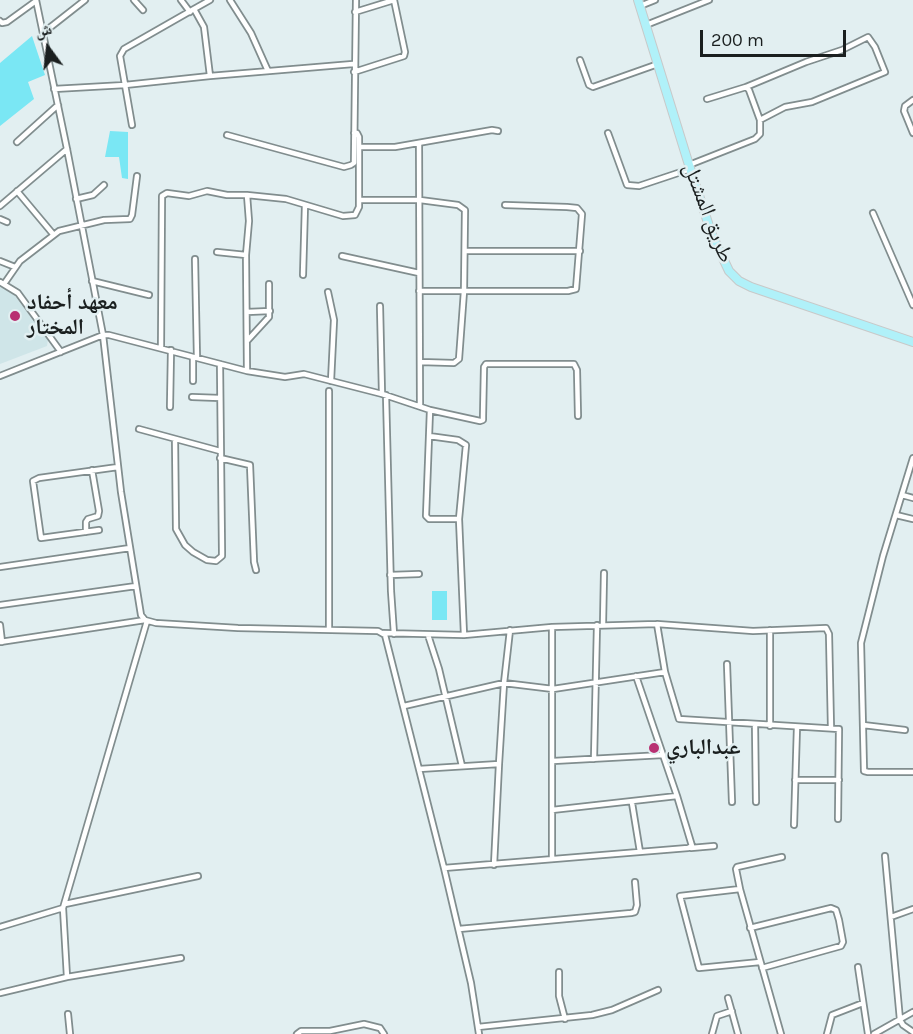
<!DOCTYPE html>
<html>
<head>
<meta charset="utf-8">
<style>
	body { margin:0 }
	#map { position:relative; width:913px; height:1034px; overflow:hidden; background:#e2eff1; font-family:Karla,"Noto Naskh Arabic",sans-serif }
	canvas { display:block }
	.north { position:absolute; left:18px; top:18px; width:60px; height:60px; -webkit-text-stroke:4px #e2eff1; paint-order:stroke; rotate:345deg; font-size:16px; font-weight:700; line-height:24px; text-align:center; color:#1a1f1f }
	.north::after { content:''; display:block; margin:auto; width:21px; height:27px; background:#1a1f1f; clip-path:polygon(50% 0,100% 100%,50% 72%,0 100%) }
	.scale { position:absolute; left:700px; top:30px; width:146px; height:27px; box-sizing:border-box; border:3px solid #1a1f1f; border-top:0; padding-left:8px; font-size:18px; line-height:21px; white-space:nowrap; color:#1a1f1f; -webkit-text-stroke:4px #e2eff1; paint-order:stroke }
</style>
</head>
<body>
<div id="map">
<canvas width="913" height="1034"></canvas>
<div class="north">ش</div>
<div class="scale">200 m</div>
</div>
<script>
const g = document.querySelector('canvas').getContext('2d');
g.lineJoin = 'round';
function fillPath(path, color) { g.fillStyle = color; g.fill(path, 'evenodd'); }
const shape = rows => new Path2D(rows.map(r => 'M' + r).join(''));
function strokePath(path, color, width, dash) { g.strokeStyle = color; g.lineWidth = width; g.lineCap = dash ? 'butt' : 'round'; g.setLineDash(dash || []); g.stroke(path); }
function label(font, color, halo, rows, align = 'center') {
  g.font = font + ' Karla,"Noto Naskh Arabic",sans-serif'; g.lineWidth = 5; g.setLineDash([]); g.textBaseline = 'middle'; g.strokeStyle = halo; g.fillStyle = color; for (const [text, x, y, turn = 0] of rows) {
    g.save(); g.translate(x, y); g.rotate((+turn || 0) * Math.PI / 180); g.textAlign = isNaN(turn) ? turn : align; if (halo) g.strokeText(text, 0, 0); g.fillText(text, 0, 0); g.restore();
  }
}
fillPath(shape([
	[0,287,12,292,48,339,47,346,0,364]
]), '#cfe5e8');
fillPath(shape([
	[32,36,45,75,28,82,34,99,0,126,0,63],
	[110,131,128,132,128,179,122,178,119,157,105,157],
	[432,591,447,591,447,620,432,620]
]), '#7ae7f4');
const street = shape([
	[36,0,67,149,103,335,121,492,141,615,145,620,156,623,238,628,378,631,385,635,444,868,471,983,479,1034],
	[134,0,143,10],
	[181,0,190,12],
	[210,0,194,9,204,27,210,76],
	[230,0,251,33,268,71],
	[640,6,655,0],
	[0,21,2,23,7,22,36,1],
	[646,25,709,0],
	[43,33,85,0],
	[580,60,589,85,593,87,658,64],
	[354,72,404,56,405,52,394,0,355,12],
	[746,87,806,62,842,50,868,37,875,47,885,72,812,102,785,107,760,120],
	[54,89,125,85,210,76,353,64],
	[913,100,905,106,904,111,913,133],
	[132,125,120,56,124,49,194,9],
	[608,133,627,185,639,186,690,169],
	[227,135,344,167,351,165,354,163,356,0],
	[17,142,58,105],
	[419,143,420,405],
	[359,147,395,147,492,130,498,131],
	[689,165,755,139,760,134,760,120,749,90,746,87,707,99],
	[17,191,53,234],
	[76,199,93,195,104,185],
	[359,200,420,200,458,205,465,210,464,291,459,359,454,363,420,362],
	[0,206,67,149],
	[873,213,913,305],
	[0,219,7,222],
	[465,251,580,251],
	[217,252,246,255],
	[342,256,419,273],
	[195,259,197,358],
	[0,261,15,267],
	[303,275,305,205],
	[92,281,149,295],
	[0,282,18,293,61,352],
	[4,284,20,261,59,231,104,220,130,219,132,215,137,176],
	[419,291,568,291,576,289,582,214,577,208,567,207,505,205],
	[328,292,334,320,331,381],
	[380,306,382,394],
	[247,312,270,311],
	[247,341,269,317,269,284],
	[161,348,162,196,167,193,189,196,207,191,227,195,247,195],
	[247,371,246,255,249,221,247,195,286,199,343,216,355,215,359,207,359,137,357,133,354,133],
	[0,376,103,335,109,335,247,371,285,377,304,374,382,394,430,410,480,421,483,420,483,416,484,367,486,364,574,364,577,370,578,416],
	[193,381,193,357],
	[329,391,329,629],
	[386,395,391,591,394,634],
	[192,397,220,398],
	[170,407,171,350],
	[430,410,426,516,429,519,459,519],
	[139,429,220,451],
	[429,436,458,440,466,445,459,519,464,635],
	[175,439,176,529,185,545,193,552,207,560,216,561,222,556,222,551,220,364],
	[220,458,250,465,254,562,256,570],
	[913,458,883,556,861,643,864,771,868,772,913,772],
	[902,495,913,498],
	[896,515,913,519],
	[99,530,41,538,33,481,39,478,118,467],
	[86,532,86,522,88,519,98,516,99,511,92,470],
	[0,567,130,548],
	[390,575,419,574],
	[0,605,136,586],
	[147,621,63,908,67,977,181,958],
	[603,624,604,573],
	[657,624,753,631,826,628,829,634,831,728],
	[0,625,2,642],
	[552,627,552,859],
	[770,630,770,726],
	[383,633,464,635,552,627,657,624,665,672,679,719,839,729,838,819],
	[428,635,439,669,462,766],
	[0,642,145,620],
	[727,664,732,802],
	[404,706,504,683,553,689,665,672],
	[755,725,756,802],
	[863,725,905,730],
	[594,759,597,625],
	[553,761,663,755],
	[419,769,499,764,504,683,510,630],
	[795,780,839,780],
	[632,803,640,852],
	[552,810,677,796],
	[794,825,797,727],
	[691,848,714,846],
	[885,856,900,1020,903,1025,913,1032],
	[494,865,499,764],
	[444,868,688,848,692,846,677,796,636,676],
	[740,889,736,869,737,867,782,857],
	[65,904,198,876],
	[891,917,913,909],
	[0,927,63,908],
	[750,928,831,908,836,910,839,920,843,942,841,946,762,968],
	[459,929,631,913,635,912,637,905,635,882],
	[760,962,699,968,680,896,740,889,781,1034],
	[858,967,868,1034],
	[559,972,559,996,565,1019],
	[0,993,67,977],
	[728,998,738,1034],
	[68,1014,70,1034],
	[478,1027,592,1015,612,1010,658,990],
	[297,1034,301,1031,330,1031,364,1024,380,1028,384,1034],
	[712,1034,717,1016,732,1011],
	[827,1034,832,1015,863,1003],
	[874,1034,913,1012]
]);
const primary = shape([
	[638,0,689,165,712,235,729,271,739,281,751,287,913,342]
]);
strokePath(street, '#818d8e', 8);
strokePath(primary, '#c8c9c9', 10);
strokePath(street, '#fff', 4.5);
strokePath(primary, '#b0f1f9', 8);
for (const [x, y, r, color] of [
	[15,316,6,"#b83172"],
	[654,748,6,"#b83172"]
]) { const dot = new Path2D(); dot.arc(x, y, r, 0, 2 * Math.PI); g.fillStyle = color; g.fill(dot); strokePath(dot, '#e2eff1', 2); }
label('22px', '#1a1f1f', '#e2eff1', [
	["طريق المشتل",708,213,69]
]);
label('bold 22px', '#1a1f1f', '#e2eff1', [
	["معهد أحفاد",27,303],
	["المختار",27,328],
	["عبدالباري",666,748]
], 'left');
</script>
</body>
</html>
